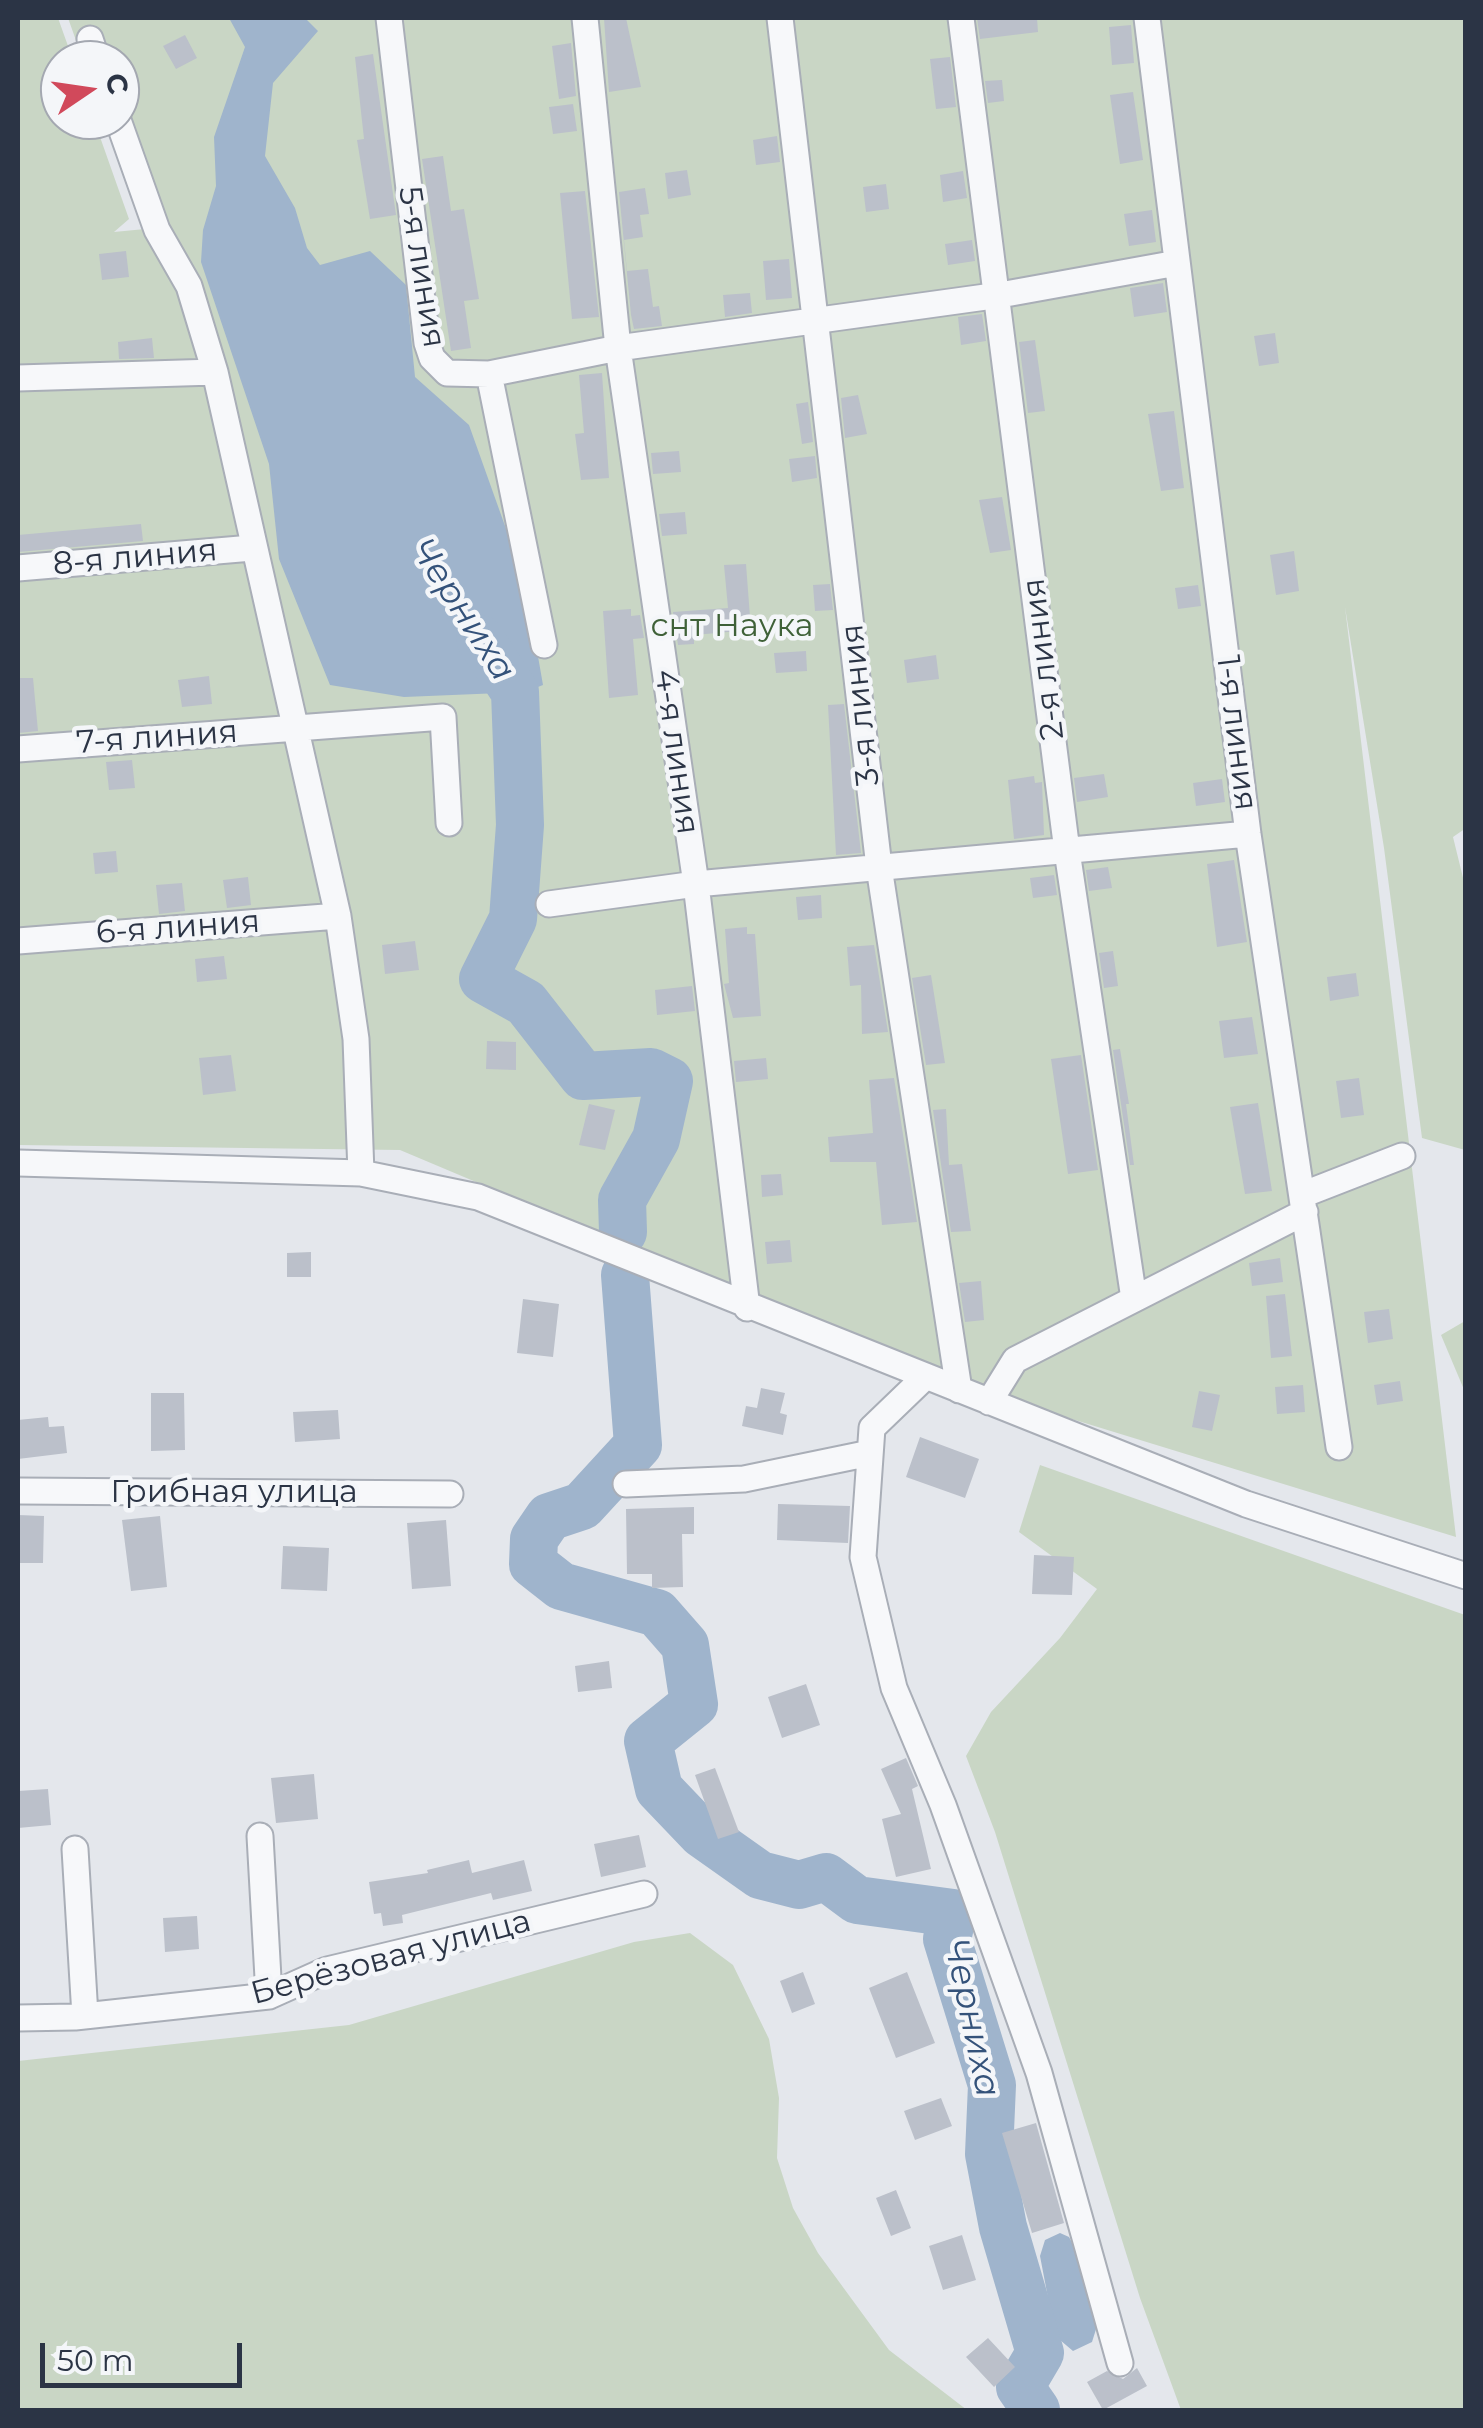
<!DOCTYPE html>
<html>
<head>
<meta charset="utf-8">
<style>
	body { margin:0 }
	#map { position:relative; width:1483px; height:2428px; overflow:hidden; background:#e4e7ec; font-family:Montserrat,sans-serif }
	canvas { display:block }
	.frame { position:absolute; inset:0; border:20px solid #2b3445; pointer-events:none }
	.north { position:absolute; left:40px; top:40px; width:100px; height:100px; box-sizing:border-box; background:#f4f6f9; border:2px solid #a4a8b1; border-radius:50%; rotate:77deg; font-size:28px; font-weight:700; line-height:40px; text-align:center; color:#2b3445 }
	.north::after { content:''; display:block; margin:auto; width:35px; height:45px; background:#d1495b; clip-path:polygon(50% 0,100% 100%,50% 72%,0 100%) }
	.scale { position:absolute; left:40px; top:2343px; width:202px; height:45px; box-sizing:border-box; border:5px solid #2b3445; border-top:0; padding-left:12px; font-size:30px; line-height:35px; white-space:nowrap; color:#2b3445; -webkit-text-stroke:8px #f4f6f9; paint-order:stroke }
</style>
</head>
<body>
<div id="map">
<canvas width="1483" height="2428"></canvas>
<div class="frame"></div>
<div class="north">С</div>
<div class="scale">50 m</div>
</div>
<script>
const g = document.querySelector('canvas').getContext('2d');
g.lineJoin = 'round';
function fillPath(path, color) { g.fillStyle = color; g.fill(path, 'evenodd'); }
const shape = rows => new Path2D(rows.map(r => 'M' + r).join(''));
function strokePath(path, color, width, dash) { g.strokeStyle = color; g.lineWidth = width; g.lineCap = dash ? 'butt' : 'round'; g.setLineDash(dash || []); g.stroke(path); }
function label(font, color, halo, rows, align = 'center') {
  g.font = font + ' Montserrat,sans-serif'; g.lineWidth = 9; g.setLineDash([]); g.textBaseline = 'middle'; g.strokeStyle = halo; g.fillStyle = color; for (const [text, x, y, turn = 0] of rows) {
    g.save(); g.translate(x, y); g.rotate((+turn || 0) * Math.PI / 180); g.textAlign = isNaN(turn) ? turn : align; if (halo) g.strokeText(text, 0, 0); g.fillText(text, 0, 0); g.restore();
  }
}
fillPath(shape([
	[18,18,58,18,73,60,60,60,60,120,94,120,129,219,114,232,145,229,105,120,120,120,120,60,83,60,68,18,1465,18,1466,828,1453,837,1466,890,1465,1150,1422,1138,1384,848,1345,607,1456,1537,948,1381,400,1150,18,1145],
	[1465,1321,1465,1392,1441,1335],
	[1040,1465,1465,1615,1465,2410,1181,2410,1140,2298,995,1832,966,1756,991,1712,1060,1638,1097,1589,1019,1532],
	[690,1933,733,1965,769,2039,779,2098,777,2158,793,2208,818,2253,889,2350,967,2410,18,2410,18,2061,349,2025,634,1942]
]), '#c9d6c5');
fillPath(shape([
	[229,18,305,18,318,31,273,83,265,156,295,208,307,248,320,265,370,251,406,285,415,377,469,425,525,582,543,685,525,692,404,697,330,685,279,559,269,464,201,262,203,230,216,186,214,137,245,47],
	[1060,2233,1069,2237,1077,2252,1097,2326,1092,2342,1073,2351,1060,2340,1053,2324,1040,2256,1045,2240]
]), '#9fb4cc');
strokePath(shape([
	[480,639,515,692,520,825,513,919,483,979,526,1003,583,1076,651,1072,669,1081,656,1139,622,1200,623,1232],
	[625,1275,638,1445,582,1506,549,1517,534,1539,533,1564,561,1586,657,1613,685,1645,694,1704,648,1741,659,1789,702,1834,760,1875,799,1885,826,1877,857,1900,953,1913,947,1939,992,2085,989,2154,1003,2227,1040,2353,1020,2387,1036,2410]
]), '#9fb4cc', 48);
fillPath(shape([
	[604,18,626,18,641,87,609,92],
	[977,18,1037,18,1038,32,980,39],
	[1131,25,1134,63,1112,65,1109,27],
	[185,35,197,58,176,69,163,46],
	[571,43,576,96,559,99,552,46],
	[373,54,396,215,370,219,357,140,364,139,355,57],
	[950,57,956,107,936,109,930,59],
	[1002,80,1004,101,988,103,985,81],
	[1133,92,1143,160,1120,164,1110,95],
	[573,104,577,131,553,134,549,107],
	[777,136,780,162,756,165,753,140],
	[443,156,451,211,464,209,479,299,464,301,471,348,451,351,422,159],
	[687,170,691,195,668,199,665,173],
	[963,171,967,198,943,202,940,175],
	[886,184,889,209,866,212,863,187],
	[645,188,649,214,640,215,643,237,624,240,627,271,648,269,653,307,659,306,662,326,634,329,631,315,619,192],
	[585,191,599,317,572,319,560,193],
	[1152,210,1156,242,1129,246,1124,214],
	[972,240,975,261,948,265,945,244],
	[126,251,129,277,102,280,99,254],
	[789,259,792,298,766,300,763,261],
	[1163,283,1167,312,1134,317,1130,288],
	[750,293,752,313,725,317,723,295],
	[982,314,986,341,961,345,958,317],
	[1275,333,1279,363,1259,366,1254,336],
	[152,338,154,358,119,359,118,342],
	[1035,340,1045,411,1028,413,1019,342],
	[602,373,609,478,581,480,575,434,584,433,579,375],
	[858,395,867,434,845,438,841,398],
	[808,402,813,442,802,444,796,404],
	[1174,411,1184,488,1161,491,1148,414],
	[679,451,681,472,653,474,651,453],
	[815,456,817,478,792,482,789,459],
	[1002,497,1011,550,990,553,979,500],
	[685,512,687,534,662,536,659,514],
	[141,524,143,541,18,552,18,535],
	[1294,551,1299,591,1276,595,1270,555],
	[746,564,751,630,694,635,694,644,678,645,673,612,728,608,724,565],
	[830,584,833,610,815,611,813,585],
	[1198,585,1201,606,1178,609,1175,588],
	[631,609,631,616,640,615,644,638,633,639,638,695,609,698,603,611],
	[806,651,807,671,776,673,774,653],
	[936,655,939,679,907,683,904,660],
	[209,676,212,704,182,707,178,680],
	[18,678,33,678,38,731,18,733],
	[844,704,861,853,836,855,828,705],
	[132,760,135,788,109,790,106,762],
	[1104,774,1108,797,1077,802,1074,778],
	[1034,776,1035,783,1042,782,1044,835,1014,839,1008,780],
	[1222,779,1225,802,1196,806,1193,783],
	[116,851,118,872,95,874,93,853],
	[1234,860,1247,942,1217,947,1207,864],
	[1108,867,1112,888,1089,891,1086,870],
	[1054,875,1057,895,1033,898,1030,878],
	[248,877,251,905,227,908,223,880],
	[182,883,185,911,159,914,156,885],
	[821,895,822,918,798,920,796,897],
	[747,927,747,934,755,934,761,1016,733,1018,724,984,729,983,725,929],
	[415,941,419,970,385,974,382,945],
	[874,945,888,1032,862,1034,861,985,850,986,847,947],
	[1113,951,1118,986,1104,988,1099,953],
	[224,956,227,979,197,982,195,959],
	[1356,973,1359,996,1330,1001,1327,977],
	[931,975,945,1063,926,1065,912,978],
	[692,986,695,1011,657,1015,655,990],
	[1252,1017,1258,1054,1224,1058,1219,1021],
	[487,1041,516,1042,516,1070,486,1069],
	[1120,1049,1129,1104,1126,1104,1134,1165,1130,1165,1113,1050],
	[231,1055,236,1091,203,1095,199,1058],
	[1081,1055,1098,1170,1068,1174,1051,1059],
	[766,1058,768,1079,736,1082,734,1061],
	[894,1078,917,1222,882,1225,876,1162,830,1162,828,1137,873,1133,869,1080],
	[1359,1078,1364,1115,1341,1118,1336,1081],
	[1258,1103,1272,1191,1245,1194,1230,1107],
	[589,1104,615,1110,605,1150,579,1145],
	[946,1109,949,1165,962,1164,971,1231,951,1232,933,1110],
	[781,1174,783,1195,762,1197,761,1175],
	[790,1240,792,1262,767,1264,765,1242],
	[311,1252,311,1277,287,1277,287,1253],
	[1280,1258,1283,1282,1252,1286,1249,1263],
	[981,1281,984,1320,965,1322,959,1283],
	[1285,1294,1292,1356,1271,1358,1266,1296],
	[523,1299,559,1304,553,1357,517,1353],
	[1389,1309,1393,1339,1368,1343,1364,1312],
	[1400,1381,1403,1401,1377,1405,1374,1385],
	[1303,1385,1305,1412,1277,1414,1275,1387],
	[761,1388,785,1393,780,1413,787,1415,783,1435,742,1426,746,1406,757,1408],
	[1199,1391,1220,1395,1212,1431,1192,1427],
	[151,1393,184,1393,185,1450,151,1451],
	[338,1410,340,1439,295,1442,293,1412],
	[48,1417,49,1427,64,1426,67,1453,18,1459,18,1420],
	[920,1437,979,1459,965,1498,906,1477],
	[778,1504,850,1506,848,1543,777,1540],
	[694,1507,694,1534,682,1534,683,1587,652,1588,652,1574,627,1574,626,1509],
	[18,1515,44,1516,43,1563,18,1563],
	[160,1516,167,1587,131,1591,122,1520],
	[446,1520,451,1586,412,1589,407,1523],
	[283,1546,329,1548,327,1591,281,1589],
	[1034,1555,1074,1557,1072,1595,1032,1594],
	[609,1661,612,1688,578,1692,575,1666],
	[806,1684,820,1725,782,1738,768,1697],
	[906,1758,918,1786,912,1789,931,1869,896,1877,882,1819,901,1814,881,1769],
	[715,1768,739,1832,718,1839,695,1775],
	[314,1774,318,1819,276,1823,271,1778],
	[48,1789,51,1825,18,1828,18,1791],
	[639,1835,646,1867,601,1877,594,1844],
	[469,1860,472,1873,524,1860,532,1891,493,1900,491,1893,402,1915,403,1923,383,1926,381,1913,374,1914,369,1882,428,1873,427,1870],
	[197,1916,199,1949,165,1952,163,1918],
	[803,1972,815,2004,792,2013,780,1981],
	[907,1972,935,2043,896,2058,869,1988],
	[941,2098,952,2126,915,2140,904,2111],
	[1036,2123,1064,2223,1032,2233,1002,2133],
	[896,2190,911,2228,891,2236,876,2198],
	[962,2235,976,2280,943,2290,929,2246],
	[988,2338,1015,2367,994,2387,966,2357],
	[1137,2368,1147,2386,1103,2410,1087,2382,1107,2371,1123,2379]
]), '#bbc0ca');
const minor = shape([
	[389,18,427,343,432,358,447,373,489,374,544,645],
	[585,18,618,348,696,884,747,1308],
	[780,18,879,867,959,1390],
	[961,18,1067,851,1134,1299],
	[1147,18,1248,834,1339,1447],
	[90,39,97,60],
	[118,120,157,230,189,286,215,372,338,916,356,1039,361,1173],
	[489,374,618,348,1000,295,1177,263],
	[18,378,215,372],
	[18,568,252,548],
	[18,749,443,717,449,823],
	[549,904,696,884,1248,834],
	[18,941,338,916],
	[18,1163,361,1173,478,1197,1246,1504,1466,1576],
	[1302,1195,1402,1156],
	[925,1377,872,1428,863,1557,894,1688,943,1805,1039,2073,1120,2363],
	[989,1402,1015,1360,1305,1212],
	[626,1484,744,1479,870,1453],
	[18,1491,450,1494],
	[260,1836,269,1996],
	[75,1849,85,2016],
	[18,2018,75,2017,269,1996,327,1970,644,1894]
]);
strokePath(minor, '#a9aeb7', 29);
strokePath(minor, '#f7f8fa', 25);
label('32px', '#2b3445', '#f4f6f9', [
	["5-я линия",421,267,81],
	["8-я линия",135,558,-5],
	["2-я линия",1044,659,-97],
	["3-я линия",861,705,-96],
	["1-я линия",1236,733,83],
	["7-я линия",157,738,-4],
	["4-я линия",676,752,82],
	["6-я линия",178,928,-4],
	["Грибная улица",234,1493],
	["Берёзовая улица",391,1958,-15]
]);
label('32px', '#3f6138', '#f4f6f9', [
	["снт Наука",732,627]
]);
label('italic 35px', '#34527a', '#f4f6f9', [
	["Черниха",462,610,57],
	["Черниха",971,2018,78]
]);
</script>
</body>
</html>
